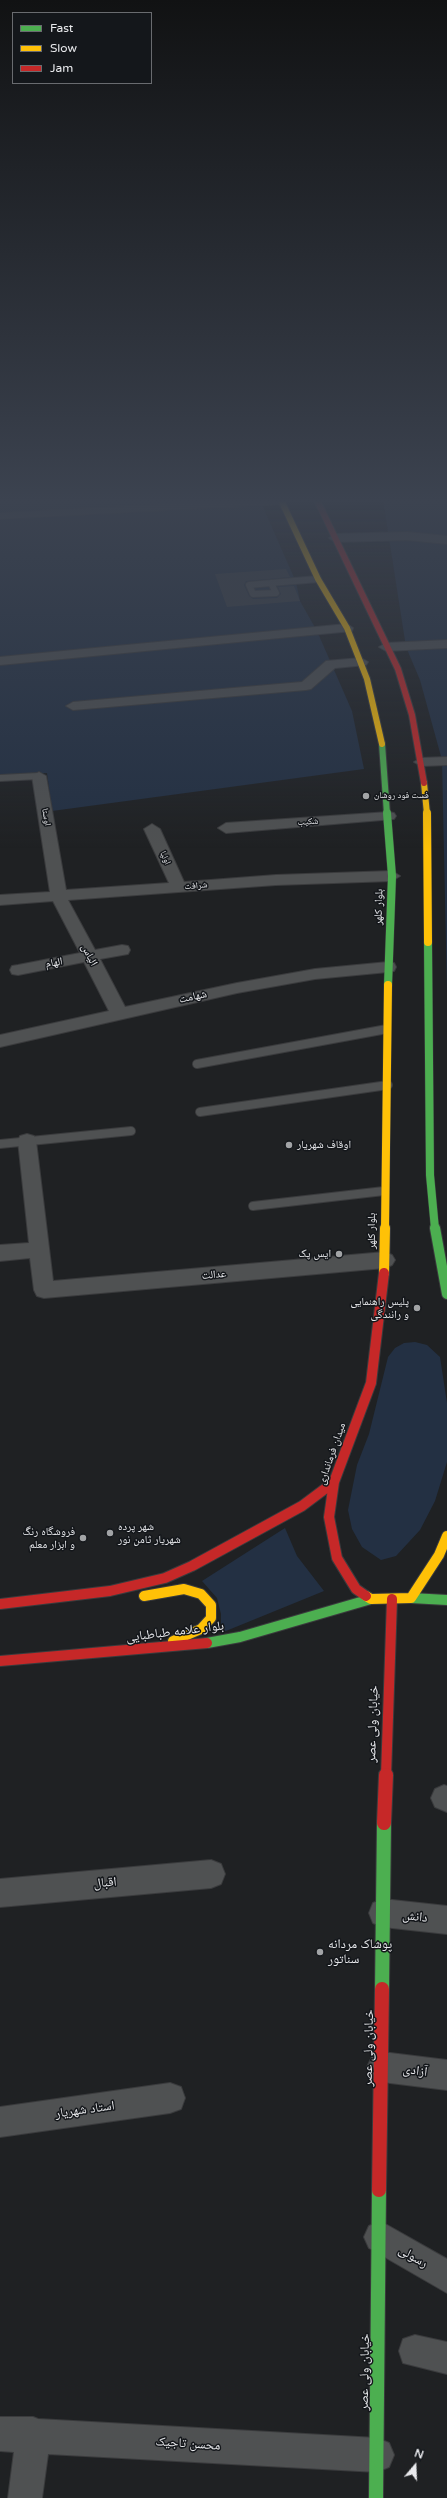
<!DOCTYPE html>
<html>
<head>
<meta charset="utf-8">
<style>
	body { margin:0 }
	#map { position:relative; width:447px; height:2498px; overflow:hidden; background:#1f2123; font-family:"Varela Round",sans-serif }
	canvas { display:block }
	.legend { position:absolute; left:12px; top:12px; width:140px; height:72px; box-sizing:border-box; background:#14171b; border:1px solid #696b6f; margin:0; padding:5px 7px; list-style:none; font-size:12px; color:#e9eaed }
	.legend li { display:flex; align-items:center; gap:8px; height:20px }
	.legend b { width:20px; border:1px solid #696b6f }
	.north { position:absolute; left:395px; top:2446px; width:40px; height:40px; -webkit-text-stroke:3px #14171b; paint-order:stroke; rotate:19deg; font-size:11px; font-weight:700; line-height:16px; text-align:center; color:#e9eaed }
	.north::after { content:''; display:block; margin:auto; width:14px; height:18px; background:#e9eaed; clip-path:polygon(50% 0,100% 100%,50% 72%,0 100%) }
</style>
</head>
<body>
<div id="map">
<canvas width="447" height="2498"></canvas>
<ul class="legend">
<li><b style="height:5px;background:#4caf50"></b>Fast</li>
<li><b style="height:5px;background:#ffc107"></b>Slow</li>
<li><b style="height:5px;background:#c62828"></b>Jam</li>
</ul>
<div class="north">N</div>
</div>
<script>
const g = document.querySelector('canvas').getContext('2d');
g.lineJoin = 'round';
function fillPath(path, color) { g.fillStyle = color; g.fill(path, 'evenodd'); }
const shape = rows => new Path2D(rows.map(r => 'M' + r).join(''));
function strokePath(path, color, width, dash) { g.strokeStyle = color; g.lineWidth = width; g.lineCap = dash ? 'butt' : 'round'; g.setLineDash(dash || []); g.stroke(path); }
function label(font, color, halo, rows, align = 'center') {
  g.font = font + ' "Varela Round","Noto Naskh Arabic",sans-serif'; g.lineWidth = 3; g.setLineDash([]); g.textBaseline = 'middle'; g.strokeStyle = halo; g.fillStyle = color; for (const [text, x, y, turn = 0] of rows) {
    g.save(); g.translate(x, y); g.rotate((+turn || 0) * Math.PI / 180); g.textAlign = isNaN(turn) ? turn : align; if (halo) g.strokeText(text, 0, 0); g.fillText(text, 0, 0); g.restore();
  }
}
fillPath(shape([
	[0,500,260,500,296,582,300,601,317,631,352,711,364,769,52,811,47,773,0,775],
	[383,500,447,500,447,992,442,760,420,680,406,647],
	[415,1342,427,1345,440,1357,447,1403,447,1462,435,1501,420,1530,396,1556,381,1560,362,1547,352,1529,348,1510,357,1465,369,1434,388,1357,395,1348,404,1343],
	[285,1528,297,1556,324,1591,221,1633,221,1614,217,1598,202,1581]
]), '#233043');
fillPath(shape([
	[286,569,290,577,246,581,244,585,249,596,253,599,277,598,281,594,278,587,294,586,300,601,227,607,215,574]
]), '#3a3f46');
const laneFar1 = shape([
	[271,583,276,593,253,594,249,585,271,583],
	[271,583,318,579],
	[0,778,39,776]
]);
const lane = shape([
	[197,1064,387,1029],
	[200,1112,388,1085],
	[0,1144,131,1131],
	[253,1206,384,1191]
]);
const street = shape([
	[243,500,287,501,281,504,0,519,0,513,243,500],
	[407,532,447,536,447,544,407,540,335,542,329,538,335,534,407,532],
	[347,624,353,628,352,631,0,665,0,657,347,624],
	[447,640,447,648,386,651,379,647,386,643,447,640],
	[361,658,368,662,366,665,335,668,311,689,306,690,73,710,66,706,73,702,302,682,326,661,361,658],
	[447,757,447,765,421,766,414,762,421,758,447,757],
	[39,772,46,776,66,890,169,883,144,829,152,824,160,829,184,882,276,875,392,871,400,876,392,881,276,885,68,900,95,950,122,945,128,946,130,950,128,954,100,959,125,1007,237,983,315,969,388,962,394,963,396,967,394,971,388,972,315,979,237,993,0,1047,0,1035,109,1011,84,962,18,975,12,974,10,970,12,966,18,965,80,953,53,901,0,905,0,895,50,892,32,776,39,772],
	[389,812,394,813,396,816,394,819,226,833,218,828,226,823,389,812],
	[27,1134,34,1136,36,1141,53,1281,385,1252,392,1255,395,1260,392,1265,385,1268,44,1298,37,1296,34,1290,30,1258,0,1261,0,1245,29,1243,18,1141,20,1136,27,1134],
	[444,1785,447,1786,447,1812,435,1807,431,1798,435,1789,444,1785],
	[211,1860,221,1864,225,1874,221,1884,211,1888,0,1907,0,1879,211,1860],
	[383,1899,447,1906,447,1934,383,1927,373,1923,369,1913,373,1903,383,1899],
	[382,2052,447,2060,447,2090,382,2082,372,2077,367,2067,372,2057,382,2052],
	[170,2083,181,2087,185,2098,181,2109,170,2113,0,2137,0,2107,170,2083],
	[380,2221,447,2259,447,2293,369,2248,364,2237,369,2226,380,2221],
	[415,2335,447,2342,447,2374,403,2363,399,2351,403,2339,415,2335],
	[0,2417,33,2417,38,2419,377,2438,389,2443,394,2455,389,2467,377,2472,48,2454,42,2498,8,2498,14,2452,0,2451,0,2417]
]);
const fastFar3 = shape([
	[382,744,387,814]
]);
const fastFar2 = shape([
	[387,813,392,876,388,985],
	[428,942,430,1175,435,1229]
]);
const fastFar1 = shape([
	[435,1228,447,1294],
	[411,1598,447,1600],
	[207,1643,240,1637,371,1599]
]);
const fast = shape([
	[382,1989,384,1823],
	[376,2498,379,2190]
]);
const slowFar2 = shape([
	[281,500,318,579,347,628,367,679,382,744],
	[424,783,427,814]
]);
const slowFar1 = shape([
	[427,813,428,942],
	[385,1229,388,985]
]);
const slow = shape([
	[384,1273,385,1228],
	[144,1596,184,1589,201,1594,211,1605,211,1618,201,1629,173,1641],
	[366,1596,371,1599,411,1598,439,1555,447,1536]
]);
const jamFar2 = shape([
	[317,500,398,669,412,715,424,783]
]);
const jamFar1 = shape([
	[366,1596,356,1589,337,1558,329,1517,334,1482,371,1383,384,1273],
	[0,1604,110,1591,165,1578,192,1566,302,1506,334,1482],
	[0,1661,207,1643],
	[386,1776,392,1599]
]);
const jam = shape([
	[384,1823,386,1775],
	[379,2190,382,1989]
]);
strokePath(laneFar1, '#3a3b3d', 8);
strokePath(lane, '#3a3b3d', 10);
strokePath(street, '#3a3b3d', 2);
strokePath(fastFar3, '#3a3b3d', 8);
strokePath(fastFar2, '#3a3b3d', 9);
strokePath(fastFar1, '#3a3b3d', 12);
strokePath(fast, '#3a3b3d', 16);
strokePath(slowFar2, '#3a3b3d', 8);
strokePath(slowFar1, '#3a3b3d', 9);
strokePath(slow, '#3a3b3d', 12);
strokePath(jamFar2, '#3a3b3d', 8);
strokePath(jamFar1, '#3a3b3d', 12);
strokePath(jam, '#3a3b3d', 16);
strokePath(laneFar1, '#4f5152', 6);
strokePath(lane, '#4f5152', 8);
fillPath(street, '#4f5152');
strokePath(fastFar3, '#4caf50', 6);
strokePath(fastFar2, '#4caf50', 8);
strokePath(fastFar1, '#4caf50', 10);
strokePath(fast, '#4caf50', 14);
strokePath(slowFar2, '#ffc107', 6);
strokePath(slowFar1, '#ffc107', 8);
strokePath(slow, '#ffc107', 10);
strokePath(jamFar2, '#c62828', 6);
strokePath(jamFar1, '#c62828', 10);
strokePath(jam, '#c62828', 14);
const sky = g.createLinearGradient(0, 0, 0, 849);
sky.addColorStop(0, '#111213');
sky.addColorStop(0.59, '#3c4350');
sky.addColorStop(1, '#3c435000');
g.fillStyle = sky;
g.fillRect(0, 0, 447, 849);
for (const [x, y, r, color] of [
	[366,796,4,"#a2a4a6"],
	[289,1145,4,"#a2a4a6"],
	[339,1254,4,"#a2a4a6"],
	[417,1308,4,"#a2a4a6"],
	[110,1533,4,"#a2a4a6"],
	[83,1538,4,"#a2a4a6"],
	[320,1952,4,"#a2a4a6"]
]) { const dot = new Path2D(); dot.arc(x, y, r, 0, 2 * Math.PI); g.fillStyle = color; g.fill(dot); strokePath(dot, '#14171b', 1.5); }
label('9px', '#e9eaed', '#14171b', [
	["فست فود روشان",374,796]
], 'left');
label('9px', '#e9eaed', '#14171b', [
	["اوستا",46,817,80],
	["شکیب",308,822,-4],
	["اولیا",165,858,65],
	["شرافت",196,886,-5]
]);
label('11px', '#e9eaed', '#14171b', [
	["بلوار کلهر",379,907,-88],
	["الیاس",89,955,63],
	["الهام",54,963,-10],
	["شهامت",193,997,-12],
	["بلوار کلهر",372,1231,-90],
	["عدالت",214,1275,-5],
	["میدان فرمانداری",332,1454,-71]
]);
label('11px', '#e9eaed', '#14171b', [
	["اوقاف شهریار",297,1145,"left"],
	["ایس پک",331,1254],
	["پلیس راهنمایی",409,1302],
	["و رانندگی",409,1315],
	["شهر پرده",118,1527,"left"],
	["شهریار ثامن نور",118,1540,"left"],
	["فروشگاه رنگ",75,1532],
	["و ابزار معلم",75,1545]
], 'right');
label('13px', '#e9eaed', '#14171b', [
	["بلوار علامه طباطبایی",175,1632,-7],
	["خیابان ولی عصر",373,1724,-88],
	["اقبال",105,1883,-5],
	["دانش",415,1917,6],
	["خیابان ولی عصر",369,2048,-89],
	["آزادی",415,2071,7],
	["استاد شهریار",85,2110,-8],
	["رسولی",413,2257,30],
	["خیابان ولی عصر",365,2372,-89],
	["محسن تاجیک",188,2444,4]
]);
label('13px', '#e9eaed', '#14171b', [
	["پوشاک مردانه",328,1945],
	["سناتور",328,1960]
], 'left');
</script>
</body>
</html>
